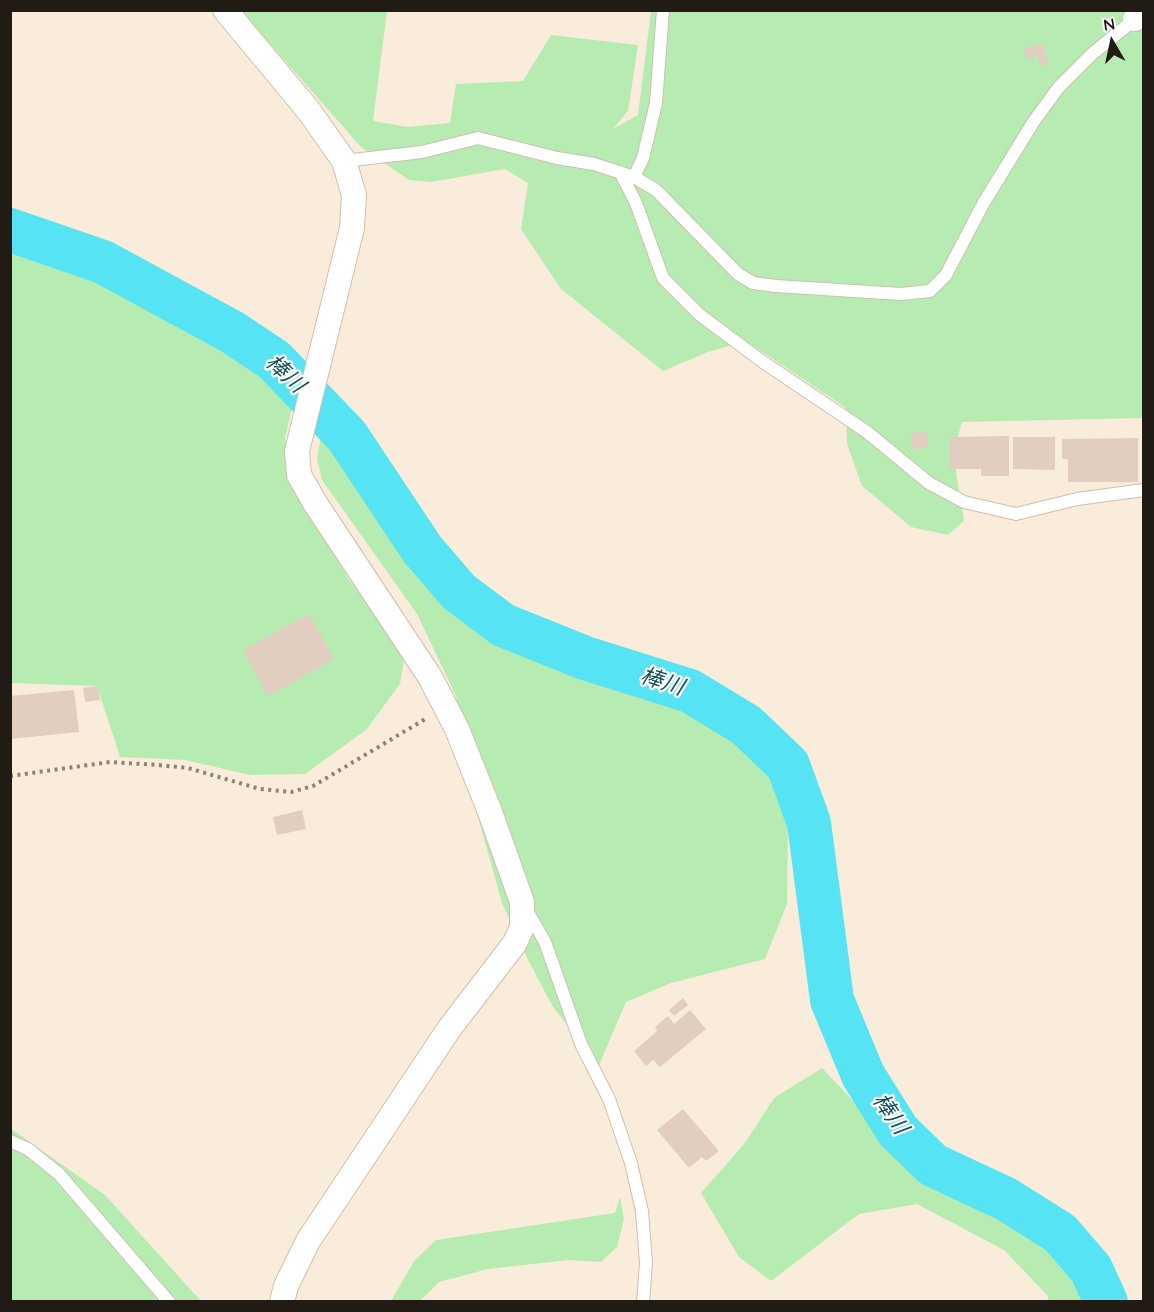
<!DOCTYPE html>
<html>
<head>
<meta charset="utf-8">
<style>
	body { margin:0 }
	#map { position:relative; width:1154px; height:1312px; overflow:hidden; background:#faecda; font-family:Quicksand,sans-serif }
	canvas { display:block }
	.frame { position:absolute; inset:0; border:12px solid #201b15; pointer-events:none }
	.north { position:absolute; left:1082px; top:12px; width:60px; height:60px; -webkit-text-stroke:4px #fff; paint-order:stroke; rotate:351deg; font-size:16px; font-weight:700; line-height:24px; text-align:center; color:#201b15 }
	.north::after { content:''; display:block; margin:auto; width:21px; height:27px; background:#201b15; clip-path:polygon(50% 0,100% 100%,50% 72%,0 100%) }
</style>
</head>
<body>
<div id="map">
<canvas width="1154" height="1312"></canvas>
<div class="frame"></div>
<div class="north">N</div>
</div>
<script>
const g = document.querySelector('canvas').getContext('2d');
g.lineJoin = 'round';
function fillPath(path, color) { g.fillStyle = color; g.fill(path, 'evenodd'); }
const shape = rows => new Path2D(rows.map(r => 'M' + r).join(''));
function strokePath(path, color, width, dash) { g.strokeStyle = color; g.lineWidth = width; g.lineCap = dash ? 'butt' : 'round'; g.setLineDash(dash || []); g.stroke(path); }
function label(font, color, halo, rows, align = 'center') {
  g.font = font + ' Quicksand,"Noto Sans JP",sans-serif'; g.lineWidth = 4.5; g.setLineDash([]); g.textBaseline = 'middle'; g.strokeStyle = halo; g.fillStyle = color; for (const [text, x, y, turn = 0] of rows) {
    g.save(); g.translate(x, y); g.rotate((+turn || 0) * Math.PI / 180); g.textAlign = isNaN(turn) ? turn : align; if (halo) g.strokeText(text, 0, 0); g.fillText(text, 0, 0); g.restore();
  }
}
fillPath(shape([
	[241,11,387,11,373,121,408,127,450,123,456,84,523,81,551,35,638,45,628,111,613,129,638,115,651,11,1143,11,1143,418,962,422,953,453,964,521,948,535,911,527,862,486,847,444,846,408,746,341,708,352,663,371,561,289,521,229,528,183,505,169,431,182,409,180,361,147],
	[11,217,31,223,175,291,280,350,302,365,285,438,292,486,350,581,405,654,400,684,366,730,305,774,250,775,185,760,120,757,97,686,11,683],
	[328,426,343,444,409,543,446,590,492,629,552,657,682,700,727,725,771,762,788,819,787,904,765,959,671,983,626,1002,599,1065,553,1007,527,958,502,903,471,792,456,696,417,614,322,480,317,459,322,429],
	[822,1068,921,1173,958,1195,1022,1226,1061,1253,1086,1285,1091,1301,1049,1301,1047,1295,1004,1250,917,1204,859,1214,771,1281,739,1257,701,1193,745,1143,774,1098],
	[10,1128,105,1195,201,1301,11,1301],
	[620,1197,624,1219,617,1247,601,1262,569,1260,488,1269,439,1282,420,1301,391,1301,414,1261,436,1240,615,1213]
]), '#b6ecb2');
strokePath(shape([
	[10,230,103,262,232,332,274,360,347,436,422,549,459,592,503,625,585,658,690,691,746,725,788,765,809,823,832,1000,863,1075,898,1131,933,1165,1006,1199,1060,1233,1091,1269,1106,1302]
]), '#56e3f3', 44);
fillPath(shape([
	[1043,43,1049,64,1041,66,1037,56,1027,60,1023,49],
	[928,432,928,448,911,449,911,433],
	[1009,436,1009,476,981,476,981,469,950,469,950,437],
	[1013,437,1055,437,1055,470,1013,469],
	[1138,438,1138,482,1068,482,1068,459,1062,459,1062,439],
	[309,614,334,659,268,696,243,650],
	[98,686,100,700,85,702,83,688],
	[74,690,79,732,10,739,10,696],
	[302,810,306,829,277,835,273,817],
	[683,998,688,1005,674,1016,669,1010],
	[690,1010,706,1029,660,1067,653,1060,646,1066,634,1051,657,1031,655,1027,668,1016,674,1024],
	[683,1109,719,1151,706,1161,702,1157,689,1168,657,1130]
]), '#e2cdc1');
const service = shape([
	[344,161,422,152,478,138,557,158,594,164,634,177,656,190,738,274,753,283,776,286,901,294,930,291,946,275,983,204,1034,121,1059,87,1092,54,1135,19],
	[620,172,636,203,663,278,700,315,763,362,867,432,929,483,964,502,1016,514,1077,499,1144,490],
	[634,177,643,158,656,103,663,10],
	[526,909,545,942,581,1044,609,1099,631,1163,642,1211,646,1263,643,1302],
	[10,1141,28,1149,59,1174,169,1302]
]);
const minor = shape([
	[225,10,309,111,344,161,354,195,352,228,297,451,299,475,315,503,430,677,457,729,490,812,522,902,522,927,515,943,449,1029,308,1241,286,1286,282,1302],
	[1135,19,1144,11]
]);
strokePath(service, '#cdc0ae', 14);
strokePath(minor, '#cdc0ae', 26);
strokePath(shape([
	[10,776,110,762,158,765,188,768,260,789,291,792,313,786,427,718]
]), '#8c8277', 4, [3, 4.5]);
strokePath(service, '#fff', 12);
strokePath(minor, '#fff', 24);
label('italic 22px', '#155158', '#fff', [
	["棒川",285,374,43],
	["棒川",662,682,18],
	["棒川",890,1114,55]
]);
</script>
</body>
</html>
